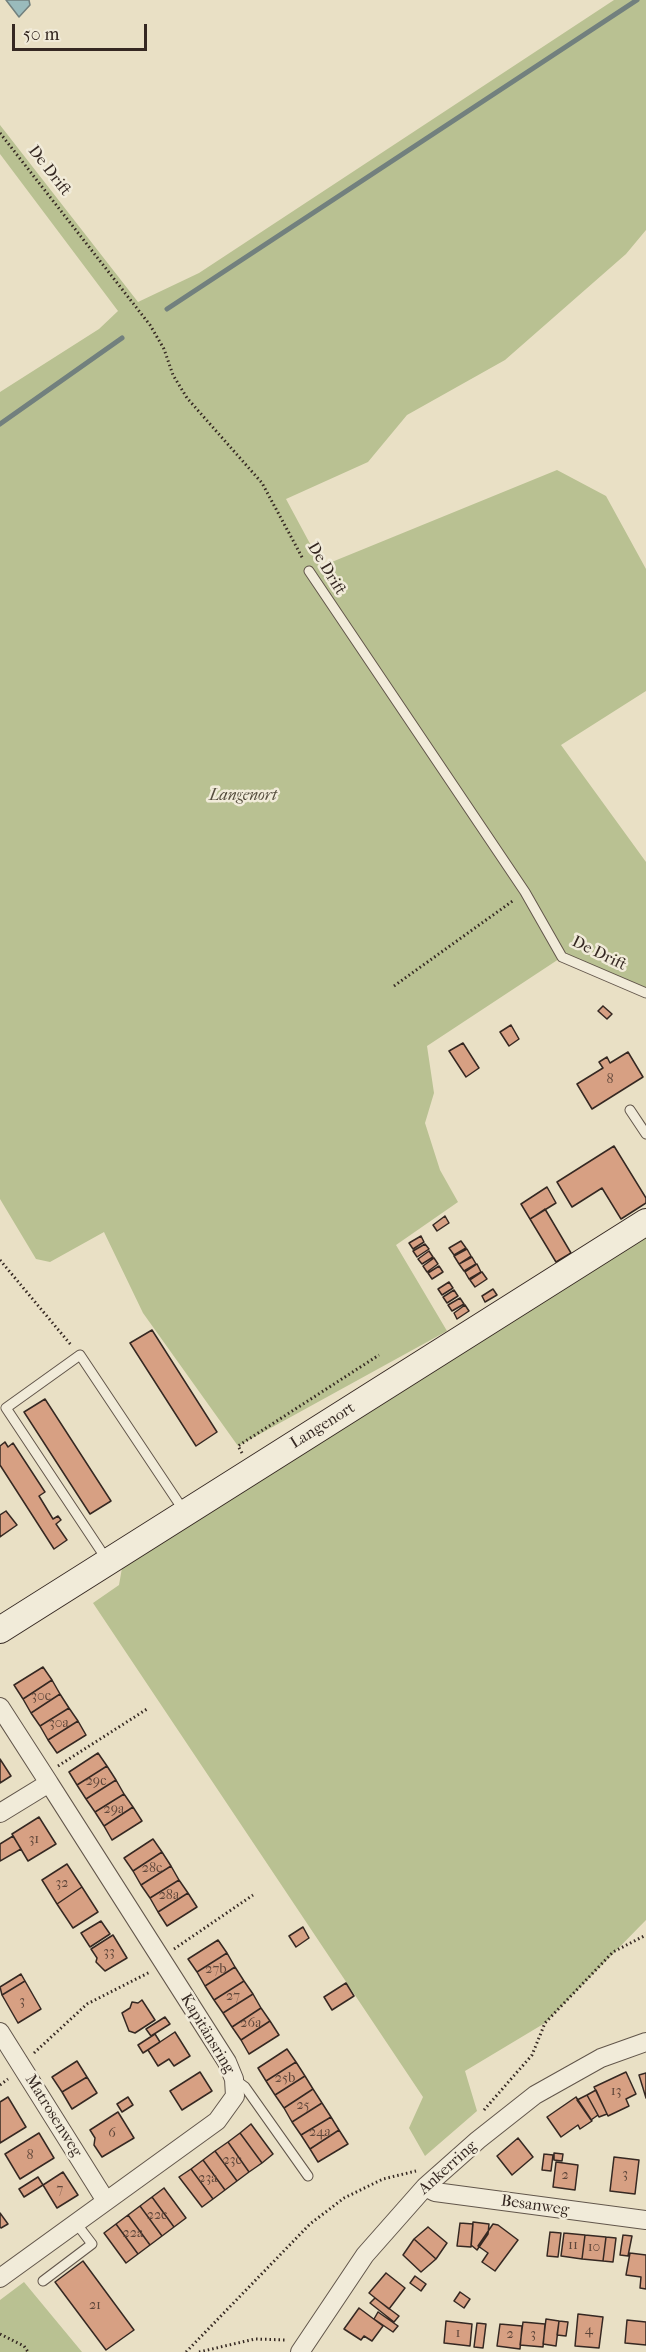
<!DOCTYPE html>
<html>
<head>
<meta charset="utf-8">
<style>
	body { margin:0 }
	#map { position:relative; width:646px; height:2352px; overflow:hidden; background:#e9e0c5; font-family:"IM FELL French Canon",serif }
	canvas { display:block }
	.scale { position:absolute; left:12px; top:24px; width:135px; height:27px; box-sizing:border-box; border:3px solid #352822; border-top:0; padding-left:8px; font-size:18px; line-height:21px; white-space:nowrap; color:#352822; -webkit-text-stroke:4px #f1ebd9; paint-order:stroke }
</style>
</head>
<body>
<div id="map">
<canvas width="646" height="2352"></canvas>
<div class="scale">50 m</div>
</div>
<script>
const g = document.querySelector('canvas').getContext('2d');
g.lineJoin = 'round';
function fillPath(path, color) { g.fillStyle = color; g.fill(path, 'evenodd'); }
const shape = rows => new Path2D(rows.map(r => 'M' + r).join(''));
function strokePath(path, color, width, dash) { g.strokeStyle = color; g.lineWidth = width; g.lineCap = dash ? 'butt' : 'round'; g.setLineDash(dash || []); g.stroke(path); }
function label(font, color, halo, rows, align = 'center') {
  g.font = font + ' "IM FELL French Canon",serif'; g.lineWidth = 5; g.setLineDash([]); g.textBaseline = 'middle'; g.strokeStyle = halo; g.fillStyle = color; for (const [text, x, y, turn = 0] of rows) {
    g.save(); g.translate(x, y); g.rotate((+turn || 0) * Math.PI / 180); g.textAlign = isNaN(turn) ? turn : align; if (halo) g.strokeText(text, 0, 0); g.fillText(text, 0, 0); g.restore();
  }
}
fillPath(shape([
	[614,0,646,0,646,230,626,254,505,360,407,415,368,462,286,499,322,566,557,470,606,496,646,569,646,691,561,745,646,862,646,993,562,957,427,1046,434,1093,425,1123,440,1170,458,1202,396,1245,447,1331,238,1446,143,1313,104,1232,50,1262,36,1259,0,1199,0,392,99,329,118,311,0,154,0,125,138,302,199,273],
	[646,1235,646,1920,545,2023,465,2071,477,2111,425,2156,409,2128,423,2097,93,1603,119,1585,122,1568],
	[24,2282,82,2352,0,2352,0,2300]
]), '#b9c192');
const water = shape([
	[6,0,29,0,30,5,19,17,6,0]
]);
fillPath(water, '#9abbbc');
strokePath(water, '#72807e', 1.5);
strokePath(shape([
	[167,309,637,0],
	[0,424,122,338]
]), '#72807e', 5);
const building = shape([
	[603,1006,612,1014,607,1019,598,1011,603,1006],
	[511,1025,519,1039,509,1046,500,1032,511,1025],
	[463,1043,479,1068,466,1077,449,1051,463,1043],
	[628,1052,643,1077,592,1109,577,1084,603,1068,599,1062,607,1057,610,1063,628,1052],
	[614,1146,646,1198,646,1203,621,1219,602,1188,572,1207,557,1182,614,1146],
	[547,1187,556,1203,530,1219,521,1204,547,1187],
	[545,1209,571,1253,556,1262,530,1219,545,1209],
	[445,1216,449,1223,437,1231,433,1225,445,1216],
	[421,1236,424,1242,413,1249,409,1243,421,1236],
	[461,1241,466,1248,454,1255,449,1248,461,1241],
	[425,1244,429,1249,417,1257,413,1251,425,1244],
	[467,1249,471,1256,459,1264,454,1256,467,1249],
	[429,1251,433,1257,422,1264,418,1259,429,1251],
	[472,1257,476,1264,464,1271,459,1264,472,1257],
	[434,1258,438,1264,427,1272,423,1266,434,1258],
	[477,1264,481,1272,469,1279,465,1272,477,1264],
	[439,1266,443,1272,432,1279,428,1273,439,1266],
	[482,1272,487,1279,475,1287,470,1280,482,1272],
	[449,1282,453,1288,442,1295,438,1289,449,1282],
	[493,1289,497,1295,485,1302,482,1296,493,1289],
	[454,1290,458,1296,447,1303,443,1297,454,1290],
	[460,1298,464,1304,452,1311,448,1305,460,1298],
	[465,1305,469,1311,457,1319,454,1313,465,1305],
	[152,1330,217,1432,196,1446,130,1343,152,1330],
	[45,1399,111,1501,90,1514,24,1412,45,1399],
	[5,1442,8,1447,13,1443,45,1492,39,1496,53,1519,58,1516,61,1520,56,1524,67,1540,54,1549,0,1465,0,1446,5,1442],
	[6,1511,17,1525,0,1537,0,1515,6,1511],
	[43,1667,52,1680,23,1699,14,1685,43,1667],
	[52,1680,60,1694,31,1713,23,1699,52,1680],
	[60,1694,69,1708,40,1726,31,1713,60,1694],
	[69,1708,78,1721,48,1740,40,1726,69,1708],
	[78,1721,86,1735,57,1753,48,1740,78,1721],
	[98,1753,107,1766,77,1785,69,1772,98,1753],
	[0,1759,11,1776,0,1783,0,1759],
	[107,1766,116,1780,86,1799,77,1785,107,1766],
	[116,1780,124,1794,95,1812,86,1799,116,1780],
	[124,1794,133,1807,104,1826,95,1812,124,1794],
	[133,1807,142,1821,112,1840,104,1826,133,1807],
	[39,1817,56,1844,28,1861,12,1834,39,1817],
	[13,1836,21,1849,0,1861,0,1844,13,1836],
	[153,1839,162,1852,133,1871,124,1858,153,1839],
	[162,1852,171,1866,141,1885,133,1871,162,1852],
	[67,1864,82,1887,57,1904,42,1880,67,1864],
	[171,1866,179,1880,150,1898,141,1885,171,1866],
	[179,1880,188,1893,158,1912,150,1898,179,1880],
	[82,1887,98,1912,73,1928,57,1904,82,1887],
	[188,1893,197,1907,167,1926,158,1912,188,1893],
	[101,1921,110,1934,90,1947,81,1933,101,1921],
	[303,1927,309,1938,296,1947,289,1936,303,1927],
	[113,1935,127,1958,105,1971,96,1962,97,1958,91,1949,113,1935],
	[218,1940,227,1953,197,1972,188,1959,218,1940],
	[227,1953,235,1967,205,1986,197,1972,227,1953],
	[235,1967,244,1981,214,2000,205,1986,235,1967],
	[21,1974,25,1981,2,1995,0,1987,21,1974],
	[25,1981,41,2009,18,2023,2,1995,25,1981],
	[244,1981,253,1994,223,2013,214,2000,244,1981],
	[346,1983,354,1996,332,2010,324,1997,346,1983],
	[253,1994,261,2008,232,2027,223,2013,253,1994],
	[142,2000,155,2020,135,2033,129,2031,122,2013,130,2008,132,2002,138,2003,142,2000],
	[261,2008,270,2021,241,2040,232,2027,261,2008],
	[165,2017,170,2024,151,2036,146,2029,165,2017],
	[270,2021,279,2035,249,2054,241,2040,270,2021],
	[175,2032,190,2056,174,2066,169,2059,158,2066,148,2050,175,2032],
	[155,2034,160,2042,143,2053,138,2045,155,2034],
	[287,2049,296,2062,266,2081,258,2068,287,2049],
	[77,2061,87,2077,62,2092,52,2077,77,2061],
	[296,2062,305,2076,275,2095,266,2081,296,2062],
	[200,2072,212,2091,182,2110,170,2091,200,2072],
	[626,2072,636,2094,626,2099,629,2106,608,2116,594,2087,626,2072],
	[646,2073,646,2098,639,2075,646,2073],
	[305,2076,313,2089,284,2108,275,2095,305,2076],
	[87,2077,97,2093,72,2109,62,2092,87,2077],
	[313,2089,322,2103,292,2122,284,2108,313,2089],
	[596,2090,607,2114,599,2117,587,2095,596,2090],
	[587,2095,598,2115,591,2120,577,2100,587,2095],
	[8,2097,26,2127,0,2143,0,2102,8,2097],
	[128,2097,133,2105,122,2112,117,2104,128,2097],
	[576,2097,592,2121,580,2129,578,2125,561,2137,547,2117,576,2097],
	[322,2103,331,2117,301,2135,292,2122,322,2103],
	[118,2112,134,2138,102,2157,94,2145,95,2138,90,2130,118,2112],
	[331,2117,339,2130,310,2149,301,2135,331,2117],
	[251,2124,273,2154,262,2163,240,2133,251,2124],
	[339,2130,348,2144,318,2162,310,2149,339,2130],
	[39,2133,54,2158,20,2179,5,2154,39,2133],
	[240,2133,262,2163,249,2172,228,2142,240,2133],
	[518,2138,533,2157,512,2175,497,2156,518,2138],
	[228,2142,249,2172,237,2181,215,2151,228,2142],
	[215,2151,237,2181,225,2190,203,2160,215,2151],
	[554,2153,563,2154,562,2161,554,2160,554,2153],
	[544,2154,553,2155,551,2171,542,2170,544,2154],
	[614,2157,639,2160,635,2194,610,2191,614,2157],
	[203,2160,225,2190,213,2199,191,2169,203,2160],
	[556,2162,578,2165,575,2190,553,2187,556,2162],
	[191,2169,213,2199,202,2207,179,2177,191,2169],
	[63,2172,78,2195,57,2208,43,2185,63,2172],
	[38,2177,43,2185,24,2197,19,2189,38,2177],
	[164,2188,186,2218,174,2227,152,2197,164,2188],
	[152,2197,174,2227,162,2236,140,2206,152,2197],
	[140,2206,162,2236,150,2245,128,2215,140,2206],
	[0,2213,8,2224,1,2228,0,2227,0,2213],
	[128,2215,150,2245,138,2254,116,2224,128,2215],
	[473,2222,489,2224,488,2234,477,2250,471,2245,473,2222],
	[460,2223,473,2224,471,2247,457,2246,460,2223],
	[116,2224,138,2254,126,2263,104,2233,116,2224],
	[493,2224,498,2225,518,2240,495,2271,482,2262,488,2253,478,2246,493,2224],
	[428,2227,447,2243,436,2259,414,2239,428,2227],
	[550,2232,561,2233,558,2257,547,2256,550,2232],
	[564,2233,585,2235,582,2259,561,2256,564,2233],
	[585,2235,606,2237,603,2261,582,2259,585,2235],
	[623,2235,632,2236,628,2256,620,2255,623,2235],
	[606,2237,616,2238,613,2262,603,2261,606,2237],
	[414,2239,436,2259,421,2272,403,2255,414,2239],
	[630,2253,646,2255,646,2289,640,2288,641,2277,626,2275,630,2253],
	[83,2261,134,2330,106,2350,55,2282,83,2261],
	[386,2273,405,2288,389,2309,369,2293,386,2273],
	[415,2276,426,2284,421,2291,410,2283,415,2276],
	[460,2292,470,2299,464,2308,454,2301,460,2292],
	[375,2298,399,2316,394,2322,370,2303,375,2298],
	[359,2308,383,2326,372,2341,364,2336,361,2340,344,2329,359,2308],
	[378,2312,398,2326,393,2332,374,2319,378,2312],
	[578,2314,603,2317,599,2348,575,2346,578,2314],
	[546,2319,559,2321,556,2346,543,2344,546,2319],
	[627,2320,646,2322,646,2345,625,2343,627,2320],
	[446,2321,472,2324,470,2346,444,2343,446,2321],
	[559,2321,568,2322,566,2336,557,2335,559,2321],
	[523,2322,545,2324,543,2347,520,2345,523,2322],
	[477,2323,486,2324,483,2348,474,2347,477,2323],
	[500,2324,522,2326,520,2349,497,2346,500,2324]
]);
fillPath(building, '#d7a083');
strokePath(building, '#352822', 1.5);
const lane = shape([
	[309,571,525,892,562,957,646,993],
	[630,1110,646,1134],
	[107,1560,6,1408,80,1355,184,1511],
	[234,2079,245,2087,308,2176],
	[43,2281,92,2244,76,2223]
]);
const street = shape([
	[0,1707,49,1783],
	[0,1813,49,1783,227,2062,234,2079,235,2096,217,2121,0,2278],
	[0,2032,106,2201],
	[425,2187,435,2192,646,2220],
	[300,2352,365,2255,425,2187,478,2140,535,2095,601,2058,646,2042]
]);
const secondary = shape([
	[0,1630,646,1222]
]);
strokePath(lane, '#62564b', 11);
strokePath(street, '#62564b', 20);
strokePath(secondary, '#352822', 28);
strokePath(shape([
	[0,133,150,325,164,349,173,375,187,398,262,483,303,559],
	[394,986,514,900],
	[0,1260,71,1345],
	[242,1453,238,1446,379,1355],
	[58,1766,147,1709],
	[174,1949,253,1895],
	[34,2053,87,2004,150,1972],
	[0,2085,8,2079],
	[484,2110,532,2055,545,2023,613,1952,646,1935],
	[0,2334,24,2346,28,2352],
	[186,2352,310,2224,344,2198,383,2179,416,2171],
	[199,2352,255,2339,286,2340]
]), '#352822', 3, [1.5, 3]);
strokePath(lane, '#f1ebd9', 9);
strokePath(street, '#f1ebd9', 18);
strokePath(secondary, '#f1ebd9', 26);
label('14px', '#5e463a', null, [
	["8",610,1080],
	["30c",41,1697],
	["30a",59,1724],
	["29c",96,1782],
	["29a",114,1810],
	["31",34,1840],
	["28c",152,1869],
	["32",62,1884],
	["28a",169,1896],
	["33",109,1953],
	["27b",216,1970],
	["27",233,1997],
	["3",22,2002],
	["26a",251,2024],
	["25b",285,2079],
	["13",616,2092],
	["25",303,2106],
	["24a",320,2133],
	["6",112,2134],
	["8",30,2156],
	["23c",232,2161],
	["3",625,2175],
	["2",565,2176],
	["23a",208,2179],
	["7",60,2190],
	["22c",157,2216],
	["22a",133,2234],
	["11",573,2246],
	["10",594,2248],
	["21",95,2306],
	["4",589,2331],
	["1",458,2334],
	["2",510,2335],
	["3",533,2335]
]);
label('16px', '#352822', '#f1ebd9', [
	["De Drift",49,171,52],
	["De Drift",326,569,59],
	["De Drift",599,954,26],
	["Langenort",323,1426,-32],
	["Kapitänsring",207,2034,59],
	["Matrosenweg",53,2116,58],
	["Ankerring",448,2168,-42],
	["Besanweg",535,2206,8]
]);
label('italic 16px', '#564e3e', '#f1ebd9', [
	["Langenort",243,796]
]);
</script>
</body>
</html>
